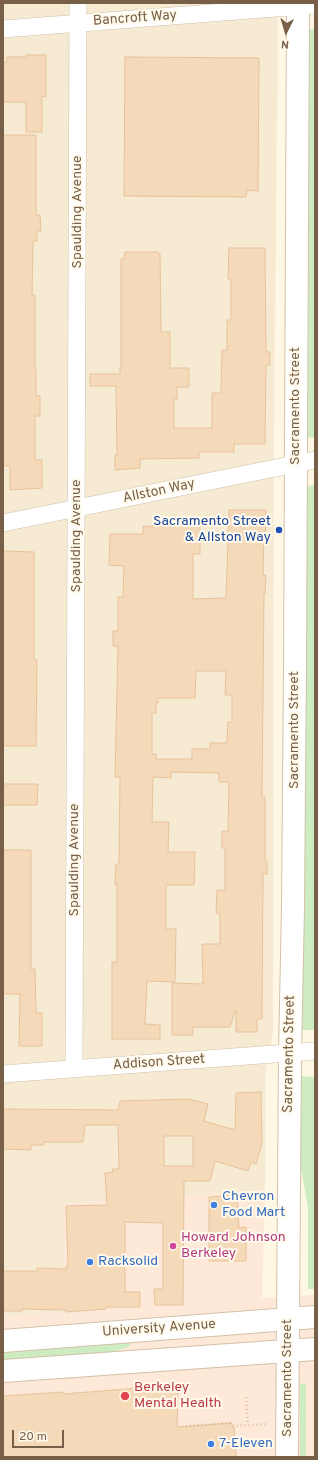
<!DOCTYPE html>
<html>
<head>
<meta charset="utf-8">
<style>
	body { margin:0 }
	#map { position:relative; width:318px; height:1460px; overflow:hidden; background:#fef7e4; font-family:Overpass,sans-serif }
	canvas { display:block }
	.frame { position:absolute; inset:0; border:4px solid #786048; pointer-events:none }
	.north { position:absolute; left:266px; top:12px; width:40px; height:40px; -webkit-text-stroke:3px #fffaec; paint-order:stroke; rotate:185deg; font-size:11px; font-weight:700; line-height:16px; text-align:center; color:#786048 }
	.north::after { content:''; display:block; margin:auto; width:14px; height:18px; background:#786048; clip-path:polygon(50% 0,100% 100%,50% 72%,0 100%) }
	.scale { position:absolute; left:12px; top:1430px; width:52px; height:18px; box-sizing:border-box; border:2px solid #786048; border-top:0; padding-left:5px; font-size:12px; line-height:14px; white-space:nowrap; color:#786048; -webkit-text-stroke:3px #fffaec; paint-order:stroke }
</style>
</head>
<body>
<div id="map">
<canvas width="318" height="1460"></canvas>
<div class="frame"></div>
<div class="north">N</div>
<div class="scale">20 m</div>
</div>
<script>
const g = document.querySelector('canvas').getContext('2d');
g.lineJoin = 'round';
function fillPath(path, color) { g.fillStyle = color; g.fill(path, 'evenodd'); }
const shape = rows => new Path2D(rows.map(r => 'M' + r).join(''));
function strokePath(path, color, width, dash) { g.strokeStyle = color; g.lineWidth = width; g.lineCap = dash ? 'butt' : 'round'; g.setLineDash(dash || []); g.stroke(path); }
function label(font, color, halo, rows, align = 'center') {
  g.font = font + ' Overpass,sans-serif'; g.lineWidth = 4; g.setLineDash([]); g.textBaseline = 'middle'; g.strokeStyle = halo; g.fillStyle = color; for (const [text, x, y, turn = 0] of rows) {
    g.save(); g.translate(x, y); g.rotate((+turn || 0) * Math.PI / 180); g.textAlign = isNaN(turn) ? turn : align; if (halo) g.strokeText(text, 0, 0); g.fillText(text, 0, 0); g.restore();
  }
}
fillPath(shape([
	[3,3,278,3,274,442,273,1032,265,1077,265,1190,64,1204,64,1312,3,1317]
]), '#f6ead2');
fillPath(shape([
	[265,1190,262,1298,315,1295,315,1457,3,1457,3,1317,64,1312,64,1204]
]), '#fee8d7');
fillPath(shape([
	[315,28,315,437,308,438,309,30],
	[315,484,315,1030,300,1030,306,487],
	[301,1076,315,1077,315,1289,308,1289,308,1208,299,1157],
	[130,1342,130,1346,108,1354,3,1363,3,1352],
	[306,1383,306,1457,300,1457,300,1384]
]), '#cdecc2');
const building = shape([
	[26,55,46,55,46,97,42,96,42,132,26,132,26,102,3,102,3,62,7,62,7,57,26,57,26,55],
	[125,57,259,58,258,191,247,190,246,197,124,196,125,57],
	[3,135,36,135,36,215,40,215,41,231,37,231,37,241,33,241,32,295,35,295,35,370,36,370,36,396,40,396,40,416,35,416,35,460,42,460,42,488,10,490,10,466,3,466,3,135],
	[229,248,265,248,266,352,270,352,270,365,266,365,265,444,234,444,234,452,199,452,199,458,140,459,140,468,115,470,115,455,117,455,116,386,90,386,90,374,120,374,120,368,121,368,121,259,124,259,125,252,158,252,160,254,161,332,170,332,170,368,189,368,189,387,177,387,177,399,174,399,174,428,212,428,212,393,221,393,222,350,227,350,227,320,231,320,231,279,228,279,229,248],
	[229,510,266,510,266,531,264,531,263,575,266,575,265,593,264,593,262,797,265,797,265,860,267,861,267,874,263,874,262,1019,257,1019,257,1032,236,1032,236,1011,235,1011,230,1027,193,1027,193,1035,172,1035,172,983,203,984,202,944,220,944,220,914,216,913,217,890,225,890,225,848,222,848,222,831,228,831,229,782,219,782,219,773,171,772,171,778,153,777,152,822,169,822,168,852,195,852,194,885,166,885,166,929,176,929,175,982,147,981,145,1022,145,1024,160,1025,160,1039,112,1039,112,962,117,962,117,885,115,885,116,864,119,864,120,777,115,777,118,646,113,646,113,631,118,631,118,597,123,597,124,566,109,565,110,534,143,534,143,526,152,527,152,525,180,525,180,522,200,522,200,554,193,554,193,599,226,598,229,510],
	[196,671,226,671,225,695,232,695,232,722,228,722,227,743,210,743,210,749,192,749,192,759,156,759,156,754,152,754,152,713,156,713,156,702,158,703,158,698,195,698,196,671],
	[3,551,34,552,34,660,37,660,36,746,3,746,3,551],
	[3,784,38,784,37,805,3,805,3,784],
	[3,850,31,850,31,969,35,969,36,1013,42,1013,42,1046,19,1046,20,994,3,994,3,850],
	[261,1092,262,1143,256,1164,251,1162,248,1171,215,1161,210,1181,184,1181,183,1305,155,1305,154,1289,163,1289,163,1223,125,1222,125,1292,140,1292,140,1307,106,1307,106,1309,66,1312,66,1310,22,1309,22,1311,3,1311,3,1271,37,1271,37,1268,66,1269,66,1266,68,1266,66,1206,107,1205,105,1173,113,1172,112,1169,119,1169,118,1125,85,1125,83,1142,44,1142,44,1145,31,1145,31,1150,3,1149,3,1109,118,1110,120,1101,188,1099,208,1104,204,1121,235,1130,236,1093,261,1092],
	[164,1136,193,1136,193,1166,164,1166,164,1136],
	[237,1195,239,1228,246,1227,246,1261,209,1261,209,1197,237,1195],
	[178,1385,177,1427,232,1423,232,1427,234,1427,236,1457,3,1457,3,1396,63,1392,63,1394,178,1385]
]);
fillPath(building, '#f5daba');
strokePath(building, '#e8c29a', 1);
const street = shape([
	[3,29,315,5],
	[3,523,315,460],
	[74,1068,78,3],
	[3,1074,315,1051]
]);
const secondary = shape([
	[3,1341,315,1317],
	[3,1371,315,1349],
	[287,1457,290,1054,293,907,295,668,298,3]
]);
strokePath(street, '#d0c0aa', 18);
strokePath(secondary, '#d3c1a7', 24);
strokePath(shape([
	[246,1397,248,1425],
	[186,1426,231,1423,234,1426,268,1424]
]), '#dabd9d', 2.5, [1, 3]);
strokePath(street, '#fff', 17);
strokePath(secondary, '#fff', 22);
for (const [x, y, r, color] of [
	[279,530,4,"#1a4fb4"],
	[214,1205,4,"#3f7fe0"],
	[173,1246,4,"#d1479c"],
	[90,1262,4,"#3f7fe0"],
	[125,1396,5,"#e0444e"],
	[211,1444,4,"#3f7fe0"]
]) { const dot = new Path2D(); dot.arc(x, y, r, 0, 2 * Math.PI); g.fillStyle = color; g.fill(dot); strokePath(dot, '#fffaec', 1.5); }
label('14px', '#786048', '#fffaec', [
	["Bancroft Way",135,19,-4],
	["Spaulding Avenue",78,212,-90],
	["Sacramento Street",296,406,-90],
	["Allston Way",159,492,-12],
	["Spaulding Avenue",77,536,-90],
	["Sacramento Street",295,730,-90],
	["Spaulding Avenue",75,860,-90],
	["Sacramento Street",290,1054,-89],
	["Addison Street",159,1063,-4],
	["University Avenue",159,1329,-4],
	["Sacramento Street",288,1378,-90]
]);
label('14px', '#164399', '#fffaec', [
	["Sacramento Street",271,522],
	["& Allston Way",271,538]
], 'right');
label('14px', '#366cbe', '#fffaec', [
	["Chevron",222,1197],
	["Food Mart",222,1213],
	["Racksolid",98,1262],
	["7-Eleven",219,1444]
], 'left');
label('14px', '#b23c85', '#fffaec', [
	["Howard Johnson",181,1238],
	["Berkeley",181,1254]
], 'left');
label('14px', '#be3a42', '#fffaec', [
	["Berkeley",134,1388],
	["Mental Health",134,1404]
], 'left');
</script>
</body>
</html>
